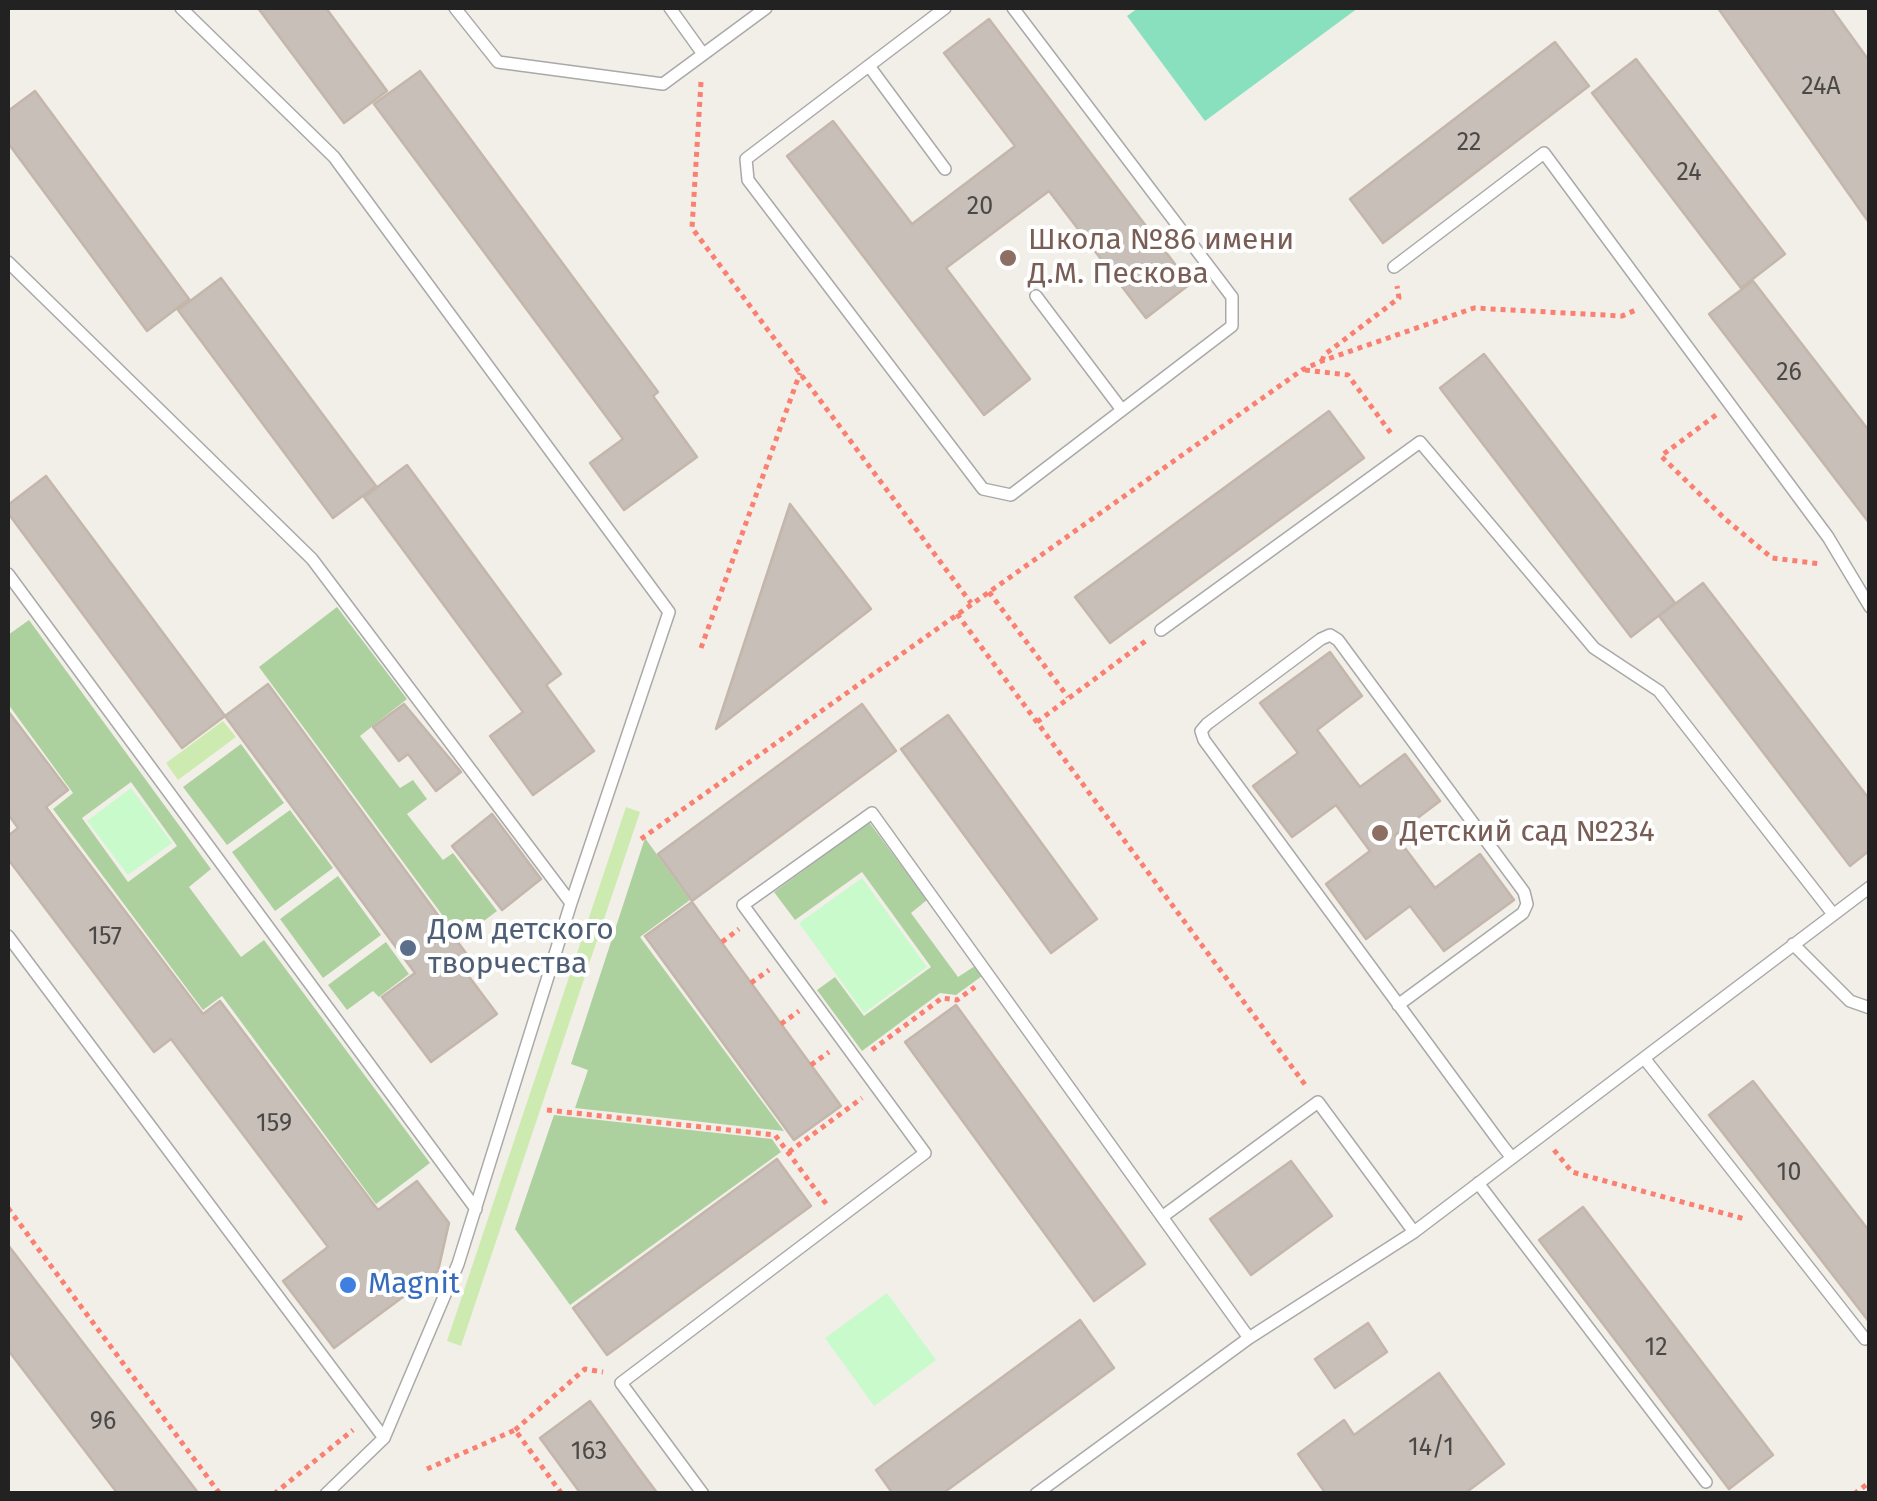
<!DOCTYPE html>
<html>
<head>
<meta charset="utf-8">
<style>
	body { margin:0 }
	#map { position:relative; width:1877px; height:1501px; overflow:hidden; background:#f2efe9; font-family:"Fira Sans",sans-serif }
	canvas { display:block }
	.frame { position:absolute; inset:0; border:10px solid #222; pointer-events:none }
</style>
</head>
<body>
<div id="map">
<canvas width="1877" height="1501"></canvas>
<div class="frame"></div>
</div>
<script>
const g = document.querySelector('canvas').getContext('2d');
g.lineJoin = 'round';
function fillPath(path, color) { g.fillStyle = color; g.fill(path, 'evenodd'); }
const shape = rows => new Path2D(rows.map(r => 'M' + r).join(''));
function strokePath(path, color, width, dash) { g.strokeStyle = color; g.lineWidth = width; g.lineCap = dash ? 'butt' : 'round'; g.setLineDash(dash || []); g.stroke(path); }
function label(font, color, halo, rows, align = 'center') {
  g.font = font + ' "Fira Sans",sans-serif'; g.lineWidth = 8; g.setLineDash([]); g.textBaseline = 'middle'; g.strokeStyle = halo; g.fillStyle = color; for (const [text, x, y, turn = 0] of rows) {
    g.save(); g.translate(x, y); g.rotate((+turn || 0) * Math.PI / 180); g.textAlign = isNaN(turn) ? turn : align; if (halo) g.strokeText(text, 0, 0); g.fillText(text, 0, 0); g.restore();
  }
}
fillPath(shape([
	[223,721,236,737,178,780,166,763],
	[626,807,640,812,461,1346,447,1341]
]), '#cdebb0');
fillPath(shape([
	[337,607,407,699,360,736,400,788,413,780,427,799,407,814,443,860,453,853,497,911,460,939,259,667],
	[29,620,211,869,189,887,241,957,264,940,430,1163,376,1204,222,996,203,1010,53,809,73,793,8,704,8,635],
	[131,782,177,846,128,882,82,818],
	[241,744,284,803,227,845,183,787],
	[290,810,333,868,275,911,232,852],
	[869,822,927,900,911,913,958,977,975,966,982,976,956,995,940,993,862,1051,817,990,835,977,864,1016,931,967,862,872,795,920,774,892],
	[645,838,690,900,640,937,784,1131,575,1108,588,1070,571,1064],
	[338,876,381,935,323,978,280,919],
	[386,942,409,974,379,997,373,991,347,1010,328,985],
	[554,1115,772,1139,781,1152,570,1305,515,1229]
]), '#add19e');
fillPath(shape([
	[131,788,172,843,128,875,87,821],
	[862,878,927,967,864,1013,799,923],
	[887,1293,936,1360,874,1406,825,1338]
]), '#c8facc');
fillPath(shape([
	[1138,8,1358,8,1205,121,1127,16]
]), '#88e0be');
const building = shape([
	[258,8,326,8,387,91,344,123,258,8],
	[1718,8,1831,8,1870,62,1870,224,1718,8],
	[989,19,1190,284,1146,318,1049,191,946,268,1030,379,984,415,787,156,833,121,912,224,1015,146,944,53,989,19],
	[1555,42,1589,86,1383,243,1350,199,1555,42],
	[1636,59,1785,254,1741,288,1592,93,1636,59],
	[420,71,658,392,653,396,697,457,624,510,590,463,623,439,374,104,420,71],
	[35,91,189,299,147,331,8,143,8,111,35,91],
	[221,278,376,486,333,518,178,310,221,278],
	[1753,281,1870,432,1870,524,1709,314,1753,281],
	[1484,354,1675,603,1631,637,1440,388,1484,354],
	[1329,411,1364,458,1110,643,1075,597,1329,411],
	[407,465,561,674,546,685,594,751,533,795,490,736,523,712,364,497,407,465],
	[46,476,225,716,182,748,8,513,8,505,46,476],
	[790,504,871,609,716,729,790,504],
	[1703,583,1870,800,1870,850,1850,866,1659,616,1703,583],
	[1330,652,1362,696,1317,730,1360,787,1405,754,1440,801,1395,835,1435,888,1480,854,1514,900,1444,951,1410,906,1366,939,1326,884,1370,851,1336,805,1292,837,1253,786,1298,753,1260,703,1330,652],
	[268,684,471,960,452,954,497,1014,431,1062,382,997,415,973,225,716,268,684],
	[404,704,461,772,436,791,408,754,399,761,373,727,404,704],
	[862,704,896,751,692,901,658,854,862,704],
	[8,711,68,790,46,807,203,1014,220,1001,378,1210,417,1181,449,1223,438,1271,334,1348,283,1281,328,1247,171,1039,154,1052,8,859,8,836,18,828,8,814,8,711],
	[948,715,1097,919,1051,953,901,749,948,715],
	[492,814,541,879,502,910,452,846,492,814],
	[692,902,841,1106,794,1140,645,936,692,902],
	[956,1005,1145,1264,1094,1301,905,1042,956,1005],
	[1753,1081,1870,1232,1870,1323,1709,1115,1753,1081],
	[777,1159,811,1206,607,1355,573,1308,777,1159],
	[1291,1161,1332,1216,1251,1275,1210,1219,1291,1161],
	[1583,1207,1773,1455,1729,1489,1539,1240,1583,1207],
	[8,1245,199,1494,118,1494,8,1350,8,1245],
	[1080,1320,1114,1368,942,1494,893,1494,876,1470,1080,1320],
	[1368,1323,1387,1352,1335,1388,1315,1359,1368,1323],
	[1439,1373,1504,1464,1464,1494,1326,1494,1298,1454,1344,1420,1354,1435,1439,1373],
	[590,1401,637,1466,658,1494,581,1494,540,1438,590,1401]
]);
fillPath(building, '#c7bfb8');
strokePath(building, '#c4b6ab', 2.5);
const service = shape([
	[181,8,334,157,669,612,571,903,458,1264,384,1438,326,1494],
	[455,8,498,62,663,84,766,8],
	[670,8,703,54],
	[945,8,746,159,748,180,983,489,1011,495,1232,326,1232,297,1013,8],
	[869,66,945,169],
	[8,262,312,559,571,903],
	[1394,267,1544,153,1828,537,1870,607],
	[1036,296,1122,410],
	[8,574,476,1209],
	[1161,630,1420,442,1594,648,1659,691,1833,914],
	[8,936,384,1438],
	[1793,944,1850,1001,1870,1008],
	[1398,1005,1523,913,1527,904,1524,892,1338,640,1330,635,1321,639,1207,724,1201,731,1204,740,1501,1144,1512,1158],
	[1644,1058,1865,1339],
	[1478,1183,1706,1482],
	[1162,1217,1318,1102,1414,1232],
	[703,1494,621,1383,925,1153,743,905,872,813,1249,1338],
	[1036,1494,1249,1338,1414,1232,1870,887]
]);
strokePath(service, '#a9a9a9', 14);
strokePath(shape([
	[701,82,692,228,971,603],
	[1322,361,1324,355,1399,298,1397,286],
	[1305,370,1348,375,1393,436],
	[1716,415,1661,456,1724,518,1772,558,1821,564],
	[989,592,1068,697],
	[957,614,1306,1086],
	[701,648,800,373],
	[1037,722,1147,640],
	[641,839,1302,370,1322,361,1474,308,1622,316,1638,309],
	[722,942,739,929],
	[751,983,769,970],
	[781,1024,799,1011],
	[872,1050,942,998,957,1000,975,987],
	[811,1065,829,1052],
	[547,1110,775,1135,827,1205],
	[1554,1150,1572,1172,1745,1219],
	[789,1152,862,1098],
	[8,1208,220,1494],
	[515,1430,585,1369,603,1372],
	[427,1469,515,1430,562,1494],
	[274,1494,353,1430],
	[1854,1494,1870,1482]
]), '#fa8072', 5, [5, 5]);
strokePath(service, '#fff', 11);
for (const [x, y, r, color] of [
	[1008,258,10,"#8d6e63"],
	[1380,833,10,"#8d6e63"],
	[408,948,10,"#5c6f8a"],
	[348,1285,10,"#3f7fe0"]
]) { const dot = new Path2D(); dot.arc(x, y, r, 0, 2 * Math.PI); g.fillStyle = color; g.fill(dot); strokePath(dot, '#fff', 4); }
label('25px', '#4b4948', null, [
	["24А",1821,87],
	["22",1469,143],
	["24",1689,173],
	["20",980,207],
	["26",1789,373],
	["157",105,937],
	["159",274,1124],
	["10",1789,1173],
	["12",1656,1348],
	["96",103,1422],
	["14/1",1431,1448],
	["163",589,1452]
]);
label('30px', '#785e54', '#fff', [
	["Школа №86 имени",1028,241],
	["Д.М. Пескова",1028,275],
	["Детский сад №234",1400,833]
], 'left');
label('30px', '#4e5e75', '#fff', [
	["Дом детского",428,931],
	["творчества",428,965]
], 'left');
label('30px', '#366cbe', '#fff', [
	["Magnit",368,1285]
], 'left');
</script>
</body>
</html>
